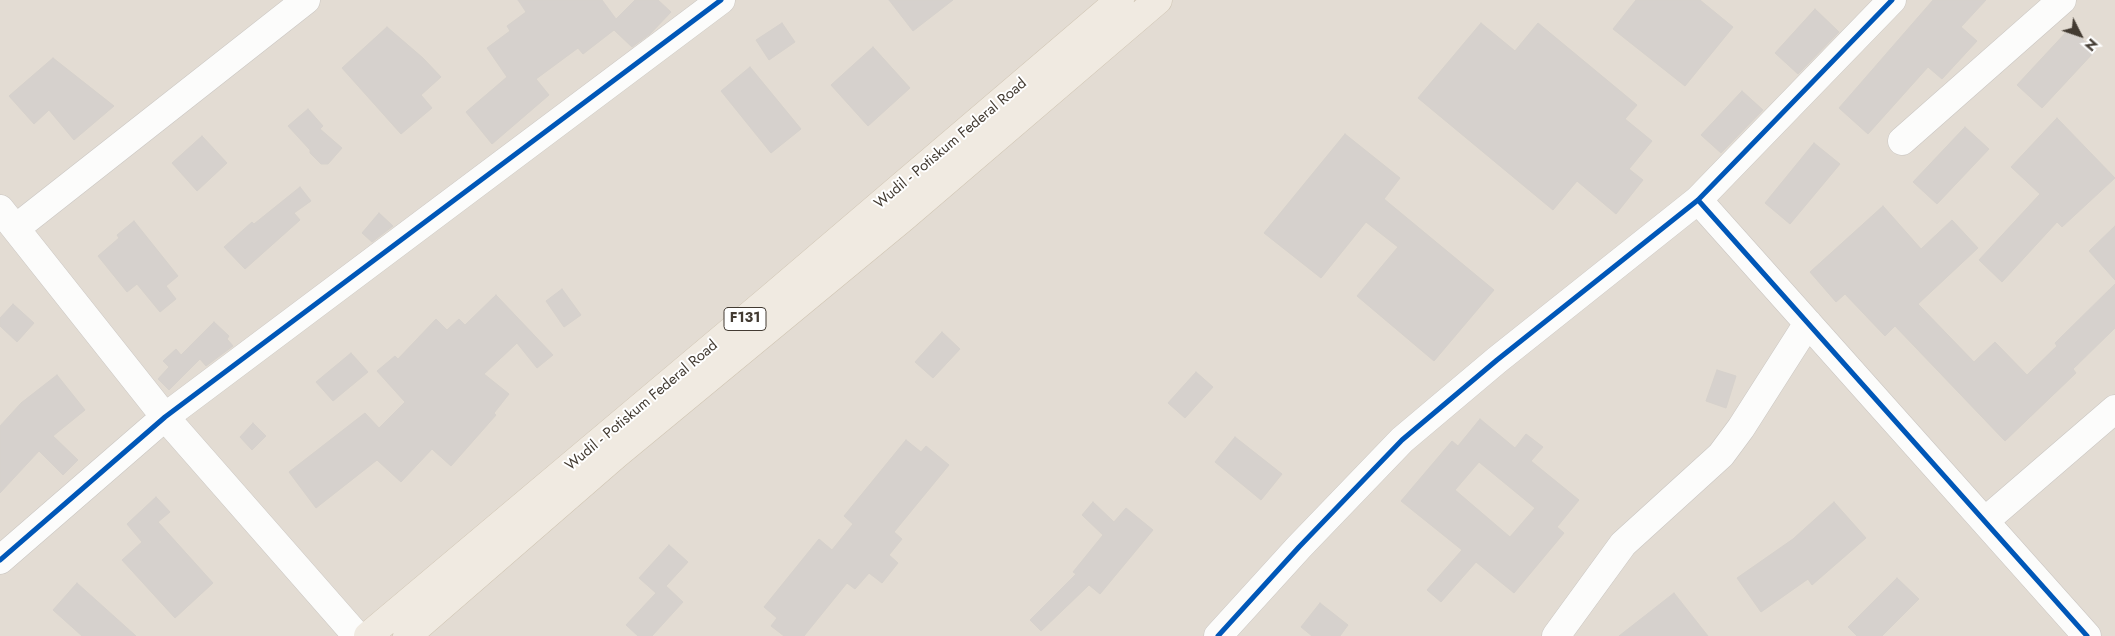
<!DOCTYPE html>
<html>
<head>
<meta charset="utf-8">
<style>
	body { margin:0 }
	#map { position:relative; width:2115px; height:636px; overflow:hidden; background:#eeeae6; font-family:Jost,sans-serif }
	canvas { display:block }
	.north { position:absolute; left:2055px; top:10px; width:50px; height:50px; -webkit-text-stroke:4px #fff; paint-order:stroke; rotate:131deg; font-size:14px; font-weight:700; line-height:20px; text-align:center; color:#433b32 }
	.north::after { content:''; display:block; margin:auto; width:18px; height:22px; background:#433b32; clip-path:polygon(50% 0,100% 100%,50% 72%,0 100%) }
</style>
</head>
<body>
<div id="map">
<canvas width="2115" height="636"></canvas>
<div class="north">N</div>
</div>
<script>
const g = document.querySelector('canvas').getContext('2d');
g.lineJoin = 'round';
function fillPath(path, color) { g.fillStyle = color; g.fill(path, 'evenodd'); }
const shape = rows => new Path2D(rows.map(r => 'M' + r).join(''));
function strokePath(path, color, width, dash) { g.strokeStyle = color; g.lineWidth = width; g.lineCap = dash ? 'butt' : 'round'; g.setLineDash(dash || []); g.stroke(path); }
function label(font, color, halo, rows, align = 'center') {
  g.font = font + ' Jost,sans-serif'; g.lineWidth = 4; g.setLineDash([]); g.textBaseline = 'middle'; g.strokeStyle = halo; g.fillStyle = color; for (const [text, x, y, turn = 0] of rows) {
    g.save(); g.translate(x, y); g.rotate((+turn || 0) * Math.PI / 180); g.textAlign = isNaN(turn) ? turn : align; if (halo) g.strokeText(text, 0, 0); g.fillText(text, 0, 0); g.restore();
  }
}
fillPath(shape([
	[0,0,2115,0,2115,636,0,636]
]), '#e3dcd3');
const building = shape([
	[518,0,602,0,616,19,635,0,658,0,671,12,650,34,632,47,614,30,583,54,578,48,536,79,549,95,492,144,466,112,507,77,487,48,510,31,507,26,526,12,518,0],
	[889,0,953,0,913,31,889,0],
	[1636,0,1700,0,1733,27,1685,86,1613,29,1636,0],
	[1933,0,1986,0,1961,27,1977,41,1942,79,1928,67,1868,134,1839,108,1933,0],
	[1815,9,1839,32,1798,74,1775,53,1815,9],
	[782,23,795,42,769,60,756,40,782,23],
	[1481,23,1515,51,1538,23,1637,105,1625,119,1652,141,1629,169,1643,180,1616,214,1577,181,1553,210,1418,98,1481,23],
	[387,27,423,58,441,77,421,95,432,108,401,134,342,68,387,27],
	[2070,28,2095,51,2042,108,2017,85,2070,28],
	[873,47,910,88,868,126,831,85,873,47],
	[53,58,114,106,74,140,49,110,34,124,9,96,53,58],
	[750,67,801,129,771,153,721,91,750,67],
	[1742,91,1763,110,1721,153,1701,135,1742,91],
	[308,109,323,126,320,129,342,148,328,164,321,164,310,153,310,150,288,126,308,109],
	[2057,118,2115,178,2062,227,2057,222,2002,282,1979,260,2040,194,2011,167,2057,118],
	[1965,127,1989,149,1937,204,1913,182,1965,127],
	[1345,134,1400,178,1384,199,1494,290,1434,361,1357,296,1398,247,1366,222,1321,278,1264,233,1345,134],
	[202,136,227,163,197,191,172,163,202,136],
	[1814,143,1840,164,1790,224,1765,203,1814,143],
	[300,187,311,201,294,213,300,220,245,269,224,247,252,222,254,224,300,187],
	[1883,206,1921,249,1952,220,1978,248,1918,304,1974,362,1995,342,2027,375,2057,346,2055,343,2115,284,2115,328,2073,369,2076,373,2005,441,1895,326,1885,336,1845,294,1836,302,1810,272,1883,206],
	[379,213,393,226,372,242,362,233,379,213],
	[134,221,178,276,166,286,176,299,160,312,137,284,127,292,98,256,119,238,117,235,134,221],
	[2115,226,2115,280,2089,251,2115,226],
	[562,289,581,315,564,327,546,301,562,289],
	[496,295,553,355,537,368,517,343,484,374,509,394,494,413,496,415,451,466,432,449,401,482,377,460,316,508,289,472,365,413,379,428,405,402,377,371,395,356,398,359,436,319,447,330,459,319,465,325,496,295],
	[13,304,34,323,17,342,0,326,0,318,13,304],
	[214,322,229,336,227,339,233,346,206,366,200,359,169,390,158,379,169,367,163,361,176,349,181,355,214,322],
	[942,332,960,349,933,378,915,362,942,332],
	[351,353,368,372,333,401,316,382,351,353],
	[1717,370,1736,376,1726,408,1706,401,1717,370],
	[1196,372,1213,387,1185,418,1168,403,1196,372],
	[57,375,85,410,53,436,78,460,63,475,39,451,0,493,0,426,21,403,57,375],
	[1480,419,1515,448,1526,434,1543,447,1531,461,1579,500,1557,527,1564,533,1514,593,1476,562,1441,602,1427,590,1462,550,1401,501,1452,441,1458,446,1480,419],
	[1479,462,1535,508,1510,537,1455,490,1479,462],
	[253,423,266,436,252,450,240,437,253,423],
	[1235,437,1282,474,1261,500,1215,462,1235,437],
	[906,440,921,452,926,446,949,465,894,532,902,539,889,555,898,563,882,583,869,573,855,589,847,583,804,636,784,636,771,626,777,618,764,607,819,539,832,550,853,524,844,516,906,440],
	[156,497,170,512,158,522,213,583,175,618,122,560,142,542,127,524,156,497],
	[1093,502,1114,522,1126,508,1153,530,1100,594,1089,585,1041,631,1030,620,1076,574,1073,572,1103,535,1082,515,1093,502],
	[1834,502,1866,538,1812,585,1808,579,1761,612,1737,578,1793,539,1834,502],
	[669,545,688,562,666,586,683,602,652,636,638,636,626,625,656,593,639,578,669,545],
	[1897,578,1919,599,1882,636,1857,636,1848,627,1897,578],
	[77,583,136,636,82,636,53,610,77,583],
	[1674,593,1708,636,1619,636,1674,593],
	[1320,603,1348,625,1340,636,1312,636,1301,627,1320,603]
]);
fillPath(building, '#d6d1cd');
strokePath(building, '#d6d1cc', 1);
const minor = shape([
	[1902,141,2062,0],
	[1698,200,2087,636],
	[0,209,165,417,357,636],
	[16,228,306,0],
	[1985,521,2115,409],
	[0,560,165,417,721,0],
	[1218,636,1299,547,1402,440,1497,360,1698,200,1892,0],
	[1556,636,1623,544,1721,455,1741,428,1808,323]
]);
const major = shape([
	[368,636,768,300,1120,0],
	[407,636,617,454,903,218,1158,0]
]);
strokePath(minor, '#cac6c2', 29);
strokePath(major, '#d0c5b3', 29);
strokePath(minor, '#fcfcfb', 28);
strokePath(major, '#f0eae1', 28);
strokePath(shape([
	[1698,200,2087,636],
	[0,560,165,417,721,0],
	[1218,636,1299,547,1402,440,1497,360,1698,200,1892,0]
]), '#0057b8', 5);
for (const [x, y, w] of [
	[745,319,42]
]) { const box = new Path2D(); box.roundRect(x - w / 2, y - 11.5, w, 23, 4); g.fillStyle = '#fff'; g.fill(box); strokePath(box, '#433b32', 1); }
label('bold 14px', '#433b32', null, [
	["F131",745,319]
]);
label('15px', '#433b32', '#fff', [
	["Wudil - Potiskum Federal Road",951,144,-40],
	["Wudil - Potiskum Federal Road",642,406,-40]
]);
</script>
</body>
</html>
